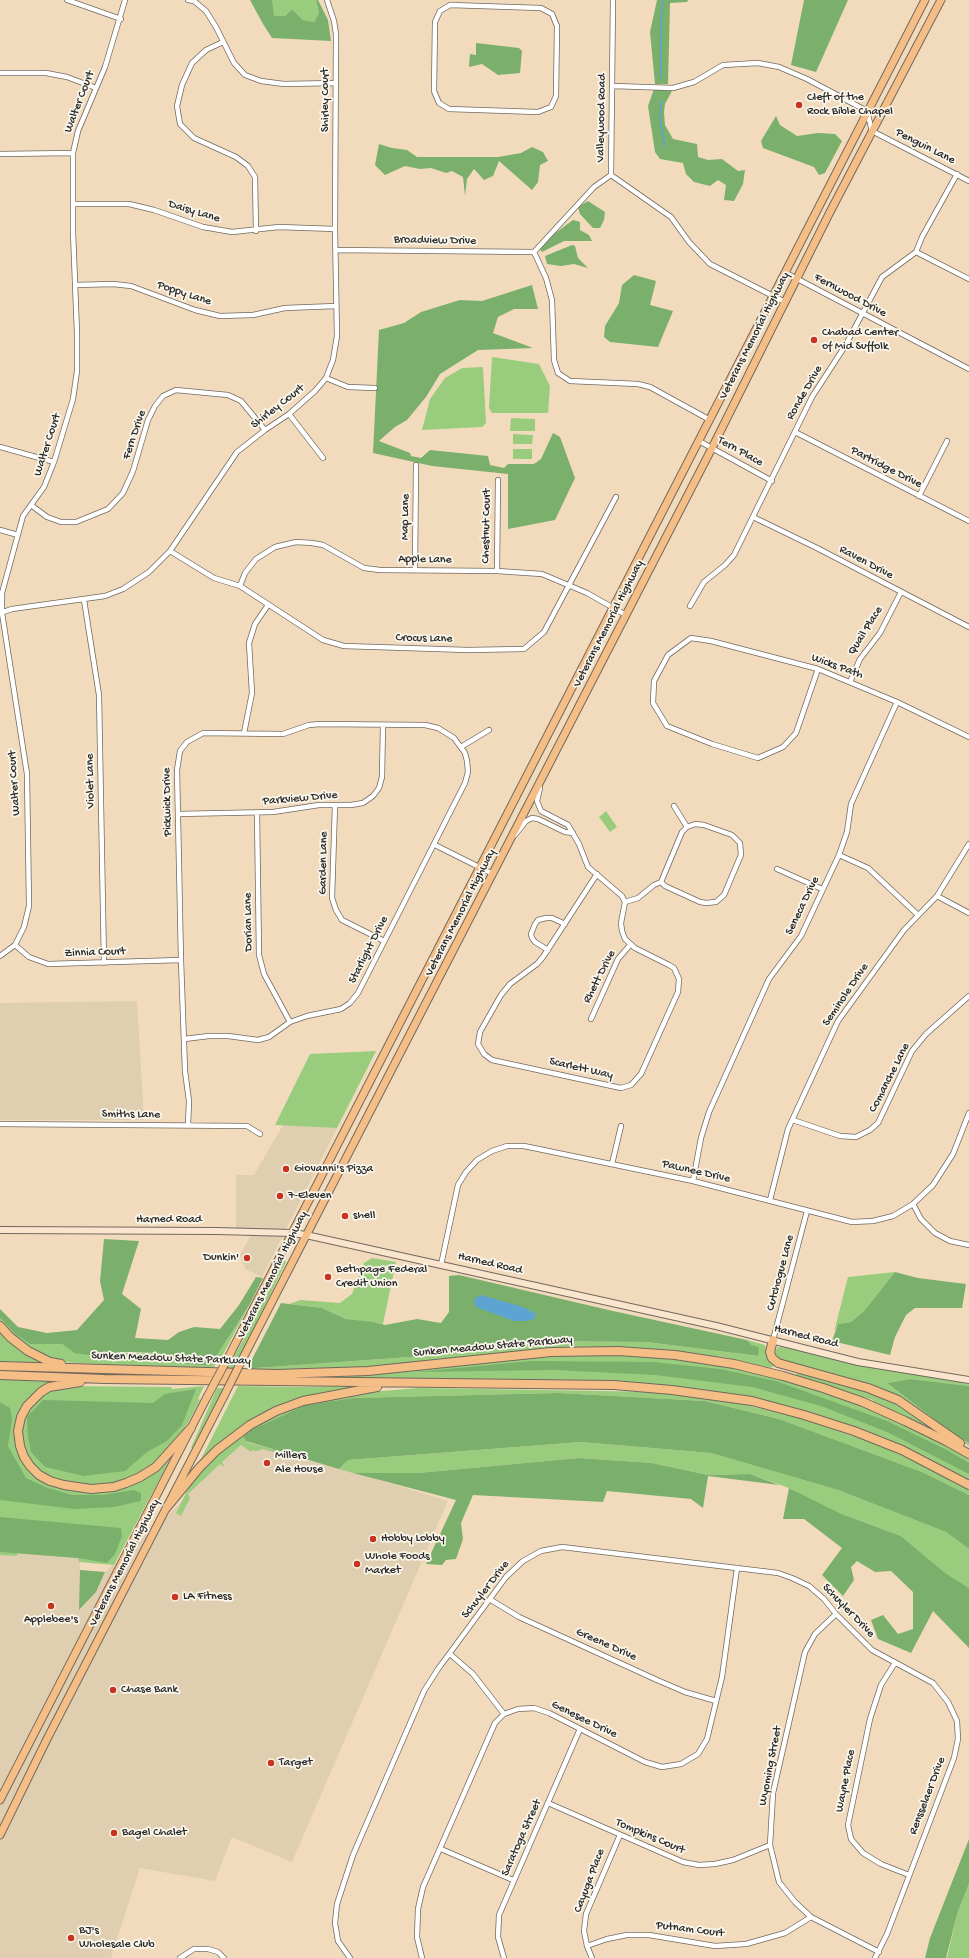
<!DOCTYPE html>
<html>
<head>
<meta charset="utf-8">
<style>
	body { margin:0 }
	canvas { display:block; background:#f2dbbd }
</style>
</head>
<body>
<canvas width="969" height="1958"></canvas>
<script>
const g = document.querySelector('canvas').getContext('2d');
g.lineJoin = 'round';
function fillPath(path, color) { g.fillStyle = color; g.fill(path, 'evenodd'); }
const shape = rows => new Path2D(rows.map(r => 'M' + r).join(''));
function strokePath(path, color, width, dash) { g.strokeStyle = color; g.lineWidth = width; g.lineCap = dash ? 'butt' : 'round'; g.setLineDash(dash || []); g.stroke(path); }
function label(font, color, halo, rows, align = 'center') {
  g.font = font + ' "Gochi Hand",sans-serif'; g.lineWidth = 3.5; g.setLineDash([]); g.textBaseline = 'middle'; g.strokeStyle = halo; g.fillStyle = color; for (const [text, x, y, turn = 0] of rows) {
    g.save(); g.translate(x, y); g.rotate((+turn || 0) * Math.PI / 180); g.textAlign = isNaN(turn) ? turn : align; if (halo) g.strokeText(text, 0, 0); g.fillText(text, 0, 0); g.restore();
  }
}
fillPath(shape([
	[137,1001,144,1120,0,1120,0,1003],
	[283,1125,337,1128,262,1277,245,1269,240,1255,252,1233,236,1233,236,1175,254,1175],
	[242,1438,448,1501,292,1862,232,1837,215,1881,140,1868,111,1958,0,1958,0,1547,80,1553,80,1610,96,1592,105,1572,176,1507]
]), '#e0ceb1');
fillPath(shape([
	[272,0,316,0,319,13,314,22,303,20,292,9,285,16,273,16],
	[492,357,539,364,550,386,548,413,492,413,489,408],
	[483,367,486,423,482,427,422,430,430,399,445,378,462,368],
	[511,418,535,419,535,431,510,431],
	[513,434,533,435,532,444,513,444],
	[513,449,532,449,532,459,513,459],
	[606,811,617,827,610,832,599,817],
	[376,1051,337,1128,275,1125,310,1054],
	[372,1258,396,1262,383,1324,346,1319,322,1308,289,1304,301,1300,340,1303,352,1294,364,1263],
	[284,1260,286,1262,234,1370,226,1370,249,1330],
	[895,1272,864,1311,851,1322,838,1324,834,1332,848,1277],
	[250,1304,220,1360,218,1359,212,1372,62,1362,42,1355,25,1346,0,1322,0,1318,15,1334,30,1344,62,1344,74,1353,159,1353,178,1363,210,1366],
	[0,1328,49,1364,0,1363],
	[747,1340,765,1345,767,1356,774,1365,771,1368,724,1357,631,1348,584,1347,538,1349,424,1362,337,1370,246,1371,256,1368,452,1354,532,1341,646,1342,757,1356],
	[778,1347,782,1347,864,1365,969,1384,969,1386,911,1379,887,1383,952,1433,969,1443,969,1446,949,1434,907,1402,780,1361,774,1353],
	[586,1355,635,1356,688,1361,741,1370,794,1383,845,1399,899,1421,969,1458,969,1481,927,1458,877,1437,825,1418,767,1401,705,1390,650,1384,577,1380,318,1379,318,1377,414,1370,545,1356],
	[797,1373,884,1397,904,1407,935,1430,873,1403,873,1400,796,1375],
	[0,1378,64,1382,54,1383,18,1419,25,1465,69,1489,84,1492,100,1492,135,1483,152,1475,172,1456,114,1565,79,1562,78,1558,17,1553,17,1556,0,1555],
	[69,1386,171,1387,172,1389,204,1386,198,1399,200,1400,189,1421,177,1441,165,1454,143,1473,119,1483,97,1486,75,1485,52,1478,36,1469,28,1457,22,1442,22,1428,25,1413,35,1399,50,1389],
	[238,1386,297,1387,363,1386,330,1391,304,1397,250,1421,227,1438,200,1461],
	[217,1388,224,1388,193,1448,191,1448],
	[419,1388,661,1392,726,1400,799,1418,889,1448,913,1459,969,1490,969,1495,922,1472,779,1419,705,1401,559,1393,353,1398,306,1405,246,1442,283,1452,274,1452,262,1449,257,1451,252,1450,251,1452,241,1445,222,1462,225,1467,220,1464,188,1494,190,1498,181,1516,176,1513,190,1485,214,1456,254,1425,282,1411,307,1402,357,1393],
	[581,1442,711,1453,838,1490,946,1532,969,1549,969,1588,944,1572,901,1536,842,1514,789,1488,750,1474,708,1475,652,1463,579,1458,418,1473,353,1473,339,1469,348,1460],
	[969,1884,969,1958,947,1958,958,1911]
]), '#99cd7d');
fillPath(shape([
	[250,0,272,0,274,16,285,16,292,9,303,20,314,22,319,13,316,0,318,0,328,20,331,41,272,38,263,24],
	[657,0,688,0,687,2,670,3,668,84,655,84,650,32],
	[804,0,848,0,816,72,791,65],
	[476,43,519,48,522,51,520,73,498,75,482,64,469,67,470,54,476,55],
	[654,89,672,91,665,104,664,112,665,125,673,139,697,144,698,157,708,160,722,159,738,171,745,170,743,184,734,201,724,200,726,185,718,180,710,186,694,182,686,174,683,163,660,159,655,152,648,106],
	[776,116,780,125,797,136,818,133,835,134,842,141,825,173,819,175,814,167,763,148,761,141],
	[379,144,392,148,407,150,417,157,498,157,521,153,532,147,543,152,548,161,540,165,538,182,532,190,499,161,493,176,484,180,474,169,467,179,465,196,463,177,452,171,446,173,431,168,420,169,405,166,385,175,375,165],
	[588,201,605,212,604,220,600,228,593,228,580,214,578,207],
	[573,220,580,222,580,230,589,235,592,241,564,241,542,252,540,249,554,234],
	[572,245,575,246,578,258,588,268,574,264,561,266,547,264,545,256],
	[634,275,656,281,650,305,673,311,658,347,610,342,604,337,605,326,619,303,622,285],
	[532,285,538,309,514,309,498,317,493,333,533,348,478,350,440,374,426,397,407,420,395,427,379,441,410,453,411,456,421,458,430,450,488,456,490,465,504,468,508,464,534,464,541,459,553,433,560,437,575,478,555,520,508,529,508,474,432,466,373,453,379,330,404,323,421,312,460,300,482,301],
	[104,1239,139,1241,122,1294,141,1309,135,1338,168,1340,179,1332,194,1327,220,1329,239,1305,256,1277,263,1278,250,1304,210,1366,178,1363,159,1353,128,1352,88,1355,74,1353,62,1344,30,1344,15,1334,0,1318,0,1309,18,1327,47,1333,77,1330,104,1300,100,1281],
	[895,1272,918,1278,966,1284,962,1308,915,1308,906,1315,895,1337,890,1355,832,1341,838,1324,851,1322,864,1311],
	[459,1275,613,1311,747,1340,751,1345,759,1347,758,1356,646,1342,532,1341,452,1354,256,1368,246,1371,281,1303,322,1308,346,1319,373,1322,385,1325,417,1319,441,1323,449,1312,449,1276],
	[531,1361,653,1362,720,1369,776,1381,887,1421,947,1450,969,1463,969,1474,887,1432,821,1406,752,1387,655,1375,555,1370,416,1372],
	[911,1379,969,1386,969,1443,952,1433,887,1383],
	[196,1389,182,1425,167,1441,147,1452,125,1471,84,1476,45,1467,31,1452,28,1437,27,1417,43,1400,153,1403,165,1394],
	[559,1393,705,1401,779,1419,922,1472,969,1495,969,1549,946,1532,838,1490,711,1453,581,1442,348,1460,339,1469,246,1441,244,1437,245,1433,306,1405,353,1398],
	[0,1402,10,1408,12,1419,8,1446,26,1478,48,1488,72,1495,103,1495,134,1490,141,1493,141,1501,114,1507,75,1509,0,1500],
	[579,1458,652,1463,708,1475,750,1474,779,1485,708,1476,703,1508,691,1499,607,1491,603,1502,473,1495,461,1523,463,1539,456,1559,446,1560,442,1565,426,1564,456,1500,353,1473,418,1473],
	[789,1488,842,1514,901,1536,944,1572,969,1588,969,1648,933,1611,911,1653,878,1639,871,1620,883,1615,898,1634,913,1629,913,1592,891,1571,875,1572,857,1561,851,1567,854,1580,843,1596,822,1575,842,1548,804,1519,783,1519],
	[0,1517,121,1528,122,1536,115,1554,107,1563,78,1558,0,1552],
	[80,1570,105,1572,96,1592,79,1610],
	[969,1839,969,1884,958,1911,946,1958,925,1958,930,1938]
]), '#7ab06c');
fillPath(shape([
	[481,1295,523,1307,536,1314,534,1319,526,1321,514,1321,476,1307,474,1302,475,1298]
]), '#5da4d3');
strokePath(shape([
	[661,78,661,16,663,0],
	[661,101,660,118,665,147]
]), '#5da4d3', 1.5);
const street = shape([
	[67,0,121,19],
	[188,0,194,1,206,11,216,27,234,63,245,75,261,81,284,84,336,83],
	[613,0,611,175,594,187,534,252,546,278,552,300,554,360,558,373,570,381,638,384,650,387,710,420],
	[450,5,541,8,552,14,557,26,556,96,551,107,538,112,449,109,439,103,434,91,435,22,440,11,450,5],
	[223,42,206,50,192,63,182,85,177,106,180,124,194,138,236,157,248,166,255,177,256,231],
	[0,73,46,73,67,77,96,88],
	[613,86,673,88,694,82,723,65,758,63,779,67,807,79,867,111,872,131,969,181],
	[0,154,73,153],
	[611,175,671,217,689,242,710,264,785,302],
	[73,204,129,204,154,210,203,227,232,232,279,227,335,229],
	[336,250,534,252],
	[916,252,969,279],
	[786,273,969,369],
	[75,285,113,284,131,286,195,310,220,316,253,315,285,308,336,306],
	[326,378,348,387,375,388],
	[289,414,323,458],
	[795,432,969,521],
	[699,441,772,481],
	[0,447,54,462],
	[919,496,947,441],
	[31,505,47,517,61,522,76,522,108,509,123,493,133,471,148,420,155,406,163,396,176,390,228,395,241,401,265,430],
	[753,517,817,548,969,627],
	[0,530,18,535],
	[170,551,214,578,240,586,323,640,344,646,468,650,524,649,544,632,616,497],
	[415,570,416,465],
	[497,571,498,480],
	[240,586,245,573,256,559,275,547,296,542,312,543,323,545,364,568,380,570,497,571,542,574,587,593,626,615],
	[84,600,99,695,104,963],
	[690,606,704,582,725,565,734,555,812,397,845,346,882,277,916,252,922,237,957,174],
	[0,613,12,609,105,596,123,589,149,572,170,551,237,452,265,430,289,414,315,391,326,378,333,360,337,336,335,229,336,34,334,21,327,0],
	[818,669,796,733,783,747,758,758,712,744,667,726,653,703,654,681,668,655,691,638,711,641,818,669,897,702,969,737],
	[850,682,860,659,880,633,901,592],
	[244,733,252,693,249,643,255,624,268,605],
	[461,747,489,730],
	[540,788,537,801,541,811,568,825,579,844,588,867,622,896,625,902,621,923,622,931,625,939,635,948,669,965,674,968,679,979,678,992,641,1074,631,1085,621,1088,492,1060,484,1054,478,1044,480,1032,501,995,510,984,537,964,543,957,597,874],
	[335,805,332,898,336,910,342,920,384,941],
	[674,806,687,827],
	[257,813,259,955,264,974,290,1022],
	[178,814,273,812,319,805,351,805,363,803,373,796,379,788,382,777,383,725],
	[515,835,526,821,532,818,538,819,565,832,573,833],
	[435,845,493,874],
	[839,855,868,868,918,915],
	[777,869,822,889],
	[937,896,969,913],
	[625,902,638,898,654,885,661,882,682,832,687,827,695,824,704,825,732,835,740,843,741,855,724,895,716,902,706,903,700,902,665,886,661,882],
	[15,945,29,957,48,964,181,960],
	[548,950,535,942,532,938,531,934,535,924,538,920,546,918,552,918,565,924],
	[0,956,15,945,24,927,29,906,27,774,2,613,2,593,23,516,44,487,54,462,73,399,77,371,77,333,73,232,73,153,78,131,105,67,125,0],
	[591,1019,618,959,630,945],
	[184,1039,209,1036,228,1036,258,1040,269,1037,290,1022,307,1016,341,1009,350,1003,358,993,465,783,468,772,467,761,465,753,454,738,438,728,425,725,320,724,309,725,283,734,203,733,187,742,180,751,177,770,181,960,185,1071,189,1101,188,1125],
	[793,1120,840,1136,856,1137,870,1130,878,1123,912,1051,926,1034,969,996],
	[0,1124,247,1126,260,1134],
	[612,1164,621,1126],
	[693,1181,701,1138,709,1112,769,979,801,936,839,855,847,832,851,804,897,702],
	[770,1200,788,1129,838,1021,904,930,937,896,969,844],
	[913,1204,921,1219,935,1233,950,1241,969,1245],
	[441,1265,458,1185,466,1172,477,1160,492,1151,507,1146,524,1146,693,1181,852,1222,873,1221,893,1216,913,1204,933,1185,953,1154,969,1113],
	[773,1340,807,1211],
	[491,1600,519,1617,657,1680,685,1692,716,1701],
	[836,1614,815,1634,805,1652,773,1793,770,1845,779,1882,795,1902,811,1917,879,1952],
	[450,1654,473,1674,504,1714],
	[895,1663,881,1685,870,1719,848,1825,851,1839,863,1853,881,1864,909,1875],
	[548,1803,683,1862,699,1865,715,1864,733,1860,770,1845],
	[441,1849,513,1880],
	[587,1946,607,1939,627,1935,649,1935,715,1946,746,1944,785,1933,811,1917],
	[180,1958,194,1949,208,1949,218,1952,224,1958],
	[350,1958,338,1941,335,1923,337,1904,353,1855,424,1691,438,1669,506,1577,523,1561,541,1551,562,1547,778,1573,792,1578,809,1586,824,1599,836,1614,872,1650,933,1683,948,1702,957,1721,958,1739,954,1758,887,1934,875,1958],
	[422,1958,417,1937,418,1909,423,1887,495,1723,504,1714,518,1709,534,1708,549,1713,645,1762,662,1767,681,1764,698,1754,707,1739,722,1677,737,1568],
	[504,1958,498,1937,499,1915,580,1729],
	[592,1958,587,1946,584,1931,586,1914,620,1835]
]);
const secondary = shape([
	[0,1230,217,1231,292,1233,306,1235,716,1326,858,1362,969,1380]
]);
const primary = shape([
	[230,1354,925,0],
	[243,1358,712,448,830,212,941,0],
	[0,1800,207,1397],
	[0,1835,46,1741,223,1398]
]);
const highway = shape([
	[0,1326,10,1337,28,1351,50,1362,61,1364],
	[773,1340,770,1352,772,1358,778,1363,868,1388,898,1400,960,1443],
	[0,1366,276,1374,368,1371,551,1352,618,1351,675,1355,734,1364,783,1376,823,1388,863,1402,905,1421,946,1441,969,1454],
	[0,1375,104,1379,614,1385,672,1390,752,1401,804,1415,854,1431,902,1450,969,1485],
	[80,1382,49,1387,41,1392,27,1406,21,1417,18,1431,20,1446,24,1457,30,1466,39,1475,50,1481,64,1485,91,1489,114,1487,126,1483,140,1477,156,1467,191,1428],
	[167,1507,200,1467,217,1450,250,1425,276,1411,303,1401,377,1387]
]);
strokePath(street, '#71695e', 6);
strokePath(secondary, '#71695e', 8);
strokePath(primary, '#71695e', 9);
strokePath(highway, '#71695e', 10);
strokePath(street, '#fff', 4.5);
strokePath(secondary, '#fbe5cf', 6);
strokePath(primary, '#f6be87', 7);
strokePath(highway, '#f6be87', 8);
const primaryBridge = shape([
	[207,1397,230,1354],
	[223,1398,243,1358]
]);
strokePath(primaryBridge, '#71695e', 9, []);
strokePath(primaryBridge, '#f6be87', 7);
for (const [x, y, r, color] of [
	[799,105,4,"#c8321e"],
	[814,340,4,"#c8321e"],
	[286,1169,4,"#c8321e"],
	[280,1196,4,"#c8321e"],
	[345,1216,4,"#c8321e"],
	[247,1258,4,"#c8321e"],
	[328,1277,4,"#c8321e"],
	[267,1463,4,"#c8321e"],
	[373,1539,4,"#c8321e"],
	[357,1564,4,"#c8321e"],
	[175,1597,4,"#c8321e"],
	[51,1606,4,"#c8321e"],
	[113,1690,4,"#c8321e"],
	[271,1763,4,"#c8321e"],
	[114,1833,4,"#c8321e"],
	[71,1938,4,"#c8321e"]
]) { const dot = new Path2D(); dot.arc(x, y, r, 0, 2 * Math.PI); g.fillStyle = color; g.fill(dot); strokePath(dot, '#fbf7ec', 1.5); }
label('12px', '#2b2b2b', '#fbf7ec', [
	["Cleft of the",807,98],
	["Rock Bible Chapel",807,112],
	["Chabad Center",822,333],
	["of Mid Suffolk",822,347],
	["Giovanni's Pizza",294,1169],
	["7-Eleven",288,1196],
	["shell",353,1216],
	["Dunkin'",239,1258,"right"],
	["Bethpage Federal",336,1270],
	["Credit Union",336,1284],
	["Millers",275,1456],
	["Ale House",275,1470],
	["Hobby Lobby",381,1539],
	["Whole Foods",365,1557],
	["Market",365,1571],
	["LA Fitness",183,1597],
	["Applebee's",51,1620,"center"],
	["Chase Bank",121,1690],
	["Target",279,1763],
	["Bagel Chalet",122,1833],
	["BJ's",79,1931],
	["Wholesale Club",79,1945]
], 'left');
label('12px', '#2b2b2b', '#fbf7ec', [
	["Shirley Court",326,100,-90],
	["Walter Court",80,102,-69],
	["Valleywood Road",602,118,-89],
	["Penguin Lane",925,147,27],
	["Daisy Lane",194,212,17],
	["Broadview Drive",435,241,1],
	["Poppy Lane",184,294,18],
	["Fernwood Drive",850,296,28],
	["Veterans Memorial Highway",755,336,-63],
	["Ronde Drive",805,393,-60],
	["Shirley Court",278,407,-38],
	["Fern Drive",135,435,-71],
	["Walter Court",48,445,-72],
	["Tern Place",740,452,29],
	["Partridge Drive",886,468,27],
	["Map Lane",406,517,-89],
	["Chestnut Court",487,526,-89],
	["Apple Lane",425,560,1],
	["Raven Drive",866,563,28],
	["Veterans Memorial Highway",609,624,-63],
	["Quail Place",866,631,-58],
	["Crocus Lane",424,639,1],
	["Wicks Path",837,667,20],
	["Violet Lane",91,781,-91],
	["Walter Court",15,783,-94],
	["Parkview Drive",300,799,-5],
	["Pickwick Drive",168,802,-91],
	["Garden Lane",324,863,-89],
	["Seneca Drive",803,906,-64],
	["Veterans Memorial Highway",461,913,-63],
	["Dorian Lane",249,922,-91],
	["Starlight Drive",369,950,-63],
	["Zinnia Court",95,953,-2],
	["Rhett Drive",600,977,-63],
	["Seminole Drive",846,995,-56],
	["Scarlett Way",581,1069,13],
	["Comanche Lane",890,1078,-63],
	["Smiths Lane",131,1115,1],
	["Pawnee Drive",696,1172,13],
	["Harned Road",169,1220],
	["Harned Road",490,1264,13],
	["Cutchogue Lane",781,1273,-75],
	["Veterans Memorial Highway",273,1275,-63],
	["Harned Road",806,1337,14],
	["Sunken Meadow State Parkway",493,1347,-5],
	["Sunken Meadow State Parkway",171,1359,2],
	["Veterans Memorial Highway",125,1563,-63],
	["Schuyler Drive",486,1590,-52],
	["Schuyler Drive",848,1611,46],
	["Greene Drive",606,1645,24],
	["Genesee Drive",584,1720,26],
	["Wyoming Street",771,1766,-79],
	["Wayne Place",846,1781,-79],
	["Rensselaer Drive",928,1796,-69],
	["Tompkins Court",650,1837,23],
	["Saratoga Street",522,1838,-66],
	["Cayuga Place",590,1881,-69],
	["Putnam Court",690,1930,7]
]);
</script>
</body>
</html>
